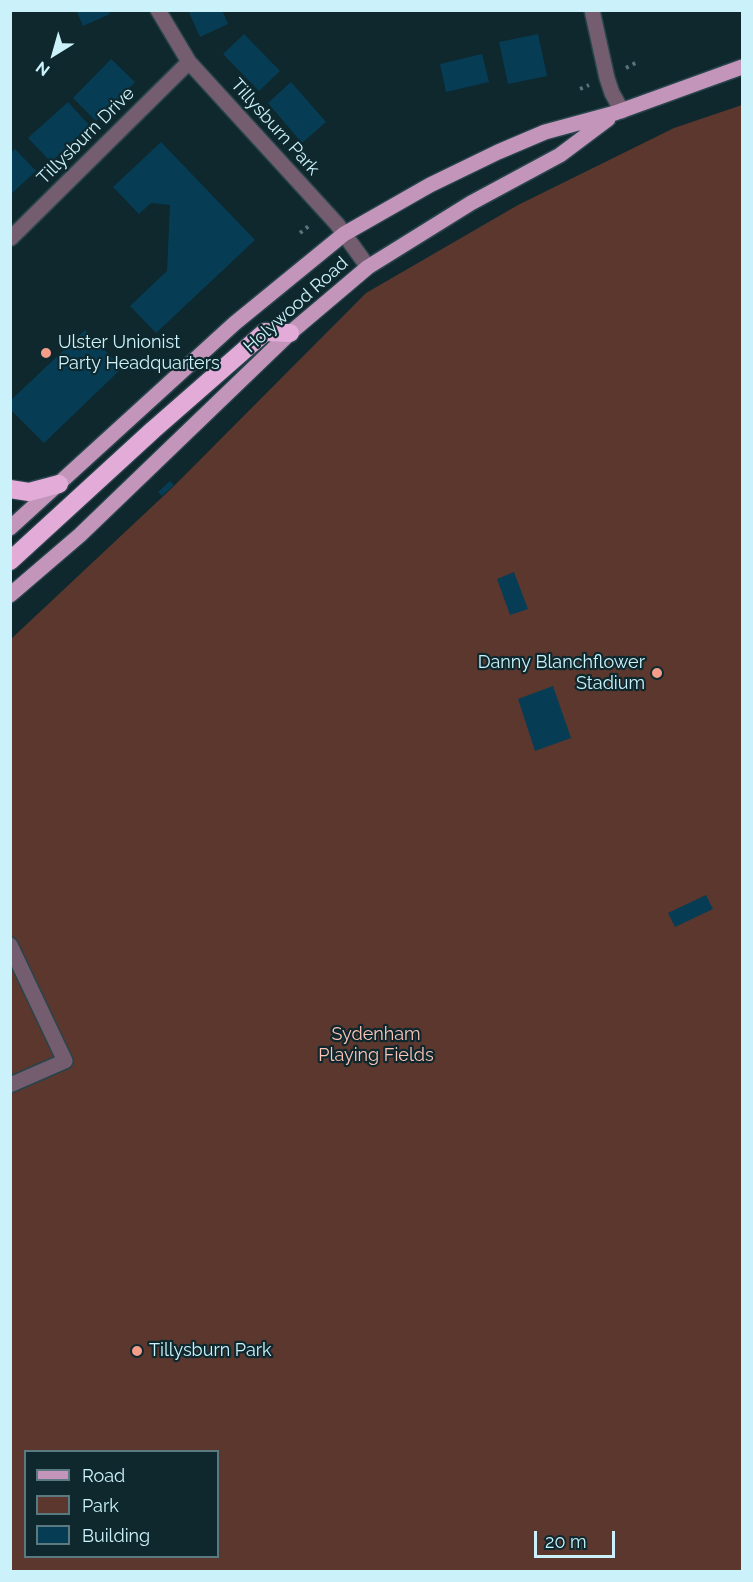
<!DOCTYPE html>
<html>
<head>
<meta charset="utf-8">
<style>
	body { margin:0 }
	#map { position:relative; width:753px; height:1582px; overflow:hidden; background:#0e282e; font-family:Raleway,sans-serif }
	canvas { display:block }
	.frame { position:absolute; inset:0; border:12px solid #cbf2fb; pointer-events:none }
	.legend { position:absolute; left:24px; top:1450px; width:195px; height:108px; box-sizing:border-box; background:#0e282e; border:2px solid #5a7980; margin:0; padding:8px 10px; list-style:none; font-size:18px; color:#cbf2fb }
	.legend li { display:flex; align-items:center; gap:12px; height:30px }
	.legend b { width:30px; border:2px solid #5a7980 }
	.north { position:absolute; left:24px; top:24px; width:60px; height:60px; -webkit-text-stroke:4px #0e282e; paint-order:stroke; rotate:217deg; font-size:16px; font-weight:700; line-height:24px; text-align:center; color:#cbf2fb }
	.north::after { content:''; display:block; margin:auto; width:21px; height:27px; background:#cbf2fb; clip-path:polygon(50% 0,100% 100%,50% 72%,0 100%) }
	.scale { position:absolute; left:534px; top:1531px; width:81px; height:27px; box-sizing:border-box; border:3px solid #cbf2fb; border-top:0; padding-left:8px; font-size:18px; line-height:21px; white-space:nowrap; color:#cbf2fb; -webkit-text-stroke:4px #0e282e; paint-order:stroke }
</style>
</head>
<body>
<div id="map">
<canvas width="753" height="1582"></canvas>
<div class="frame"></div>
<ul class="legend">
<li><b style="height:8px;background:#c395ba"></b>Road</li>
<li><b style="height:16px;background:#5c372e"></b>Park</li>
<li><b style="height:16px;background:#063d55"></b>Building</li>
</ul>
<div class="north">N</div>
<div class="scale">20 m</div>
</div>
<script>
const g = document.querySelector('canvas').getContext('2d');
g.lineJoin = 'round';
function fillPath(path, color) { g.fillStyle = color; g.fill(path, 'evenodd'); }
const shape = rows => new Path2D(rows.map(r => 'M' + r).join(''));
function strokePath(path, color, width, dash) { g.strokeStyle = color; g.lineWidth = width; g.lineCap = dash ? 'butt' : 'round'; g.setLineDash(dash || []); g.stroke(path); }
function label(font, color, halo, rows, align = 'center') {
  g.font = font + ' Raleway,sans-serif'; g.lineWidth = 4.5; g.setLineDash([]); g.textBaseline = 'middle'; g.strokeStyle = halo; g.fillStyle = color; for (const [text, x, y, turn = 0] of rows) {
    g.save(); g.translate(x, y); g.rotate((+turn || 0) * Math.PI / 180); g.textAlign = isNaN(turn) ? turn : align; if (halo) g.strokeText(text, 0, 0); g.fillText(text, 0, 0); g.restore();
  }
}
fillPath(shape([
	[742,105,742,1571,11,1572,11,639,173,487,366,293,518,205,674,128],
	[26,1452,218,1452,218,1556,26,1556]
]), '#5c372e');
fillPath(shape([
	[76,10,108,10,110,14,83,26],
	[188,10,222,10,228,24,200,37],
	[244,34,280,71,259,91,223,54],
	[538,34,547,76,508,84,499,42],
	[482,54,489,82,446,92,440,64],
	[111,59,135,82,96,121,73,98],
	[291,82,326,122,302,143,268,103],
	[68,102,90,126,51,162,28,138],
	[161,142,255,240,156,333,130,306,167,271,170,205,151,203,139,214,113,187],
	[15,149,36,171,10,195,10,153],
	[85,330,122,368,44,443,10,409,10,401],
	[170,481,174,485,162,496,158,492],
	[514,572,528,609,510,615,497,579],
	[553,686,571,738,535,751,518,699],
	[706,895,713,909,675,927,668,913]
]), '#063d55');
const minor = shape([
	[158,10,189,62,337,224,368,267],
	[592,10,607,78,612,93,622,111],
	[11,238,189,62],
	[10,945,65,1061,10,1085]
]);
const major = shape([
	[10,528,235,323,344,234,430,185,498,152,545,132,615,113,742,67],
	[10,595,80,535,290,333,368,267,471,203,560,155,608,119]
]);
const highway = shape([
	[10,489,29,492,59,484],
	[10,561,153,430,265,332,290,333]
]);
strokePath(minor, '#28444b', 18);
strokePath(major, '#28444b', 18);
strokePath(highway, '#28444b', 21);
strokePath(shape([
	[626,68,639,61],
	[580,89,589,85],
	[300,233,310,225]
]), '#55747b', 4, [3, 4.5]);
strokePath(minor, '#735d6f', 15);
strokePath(major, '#c395ba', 15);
strokePath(highway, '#e3abd8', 18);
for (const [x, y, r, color] of [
	[46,353,6,"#f49e8a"],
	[657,673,6,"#f49e8a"],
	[137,1351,6,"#f49e8a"]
]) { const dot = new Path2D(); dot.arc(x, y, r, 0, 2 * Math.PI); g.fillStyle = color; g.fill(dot); strokePath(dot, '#0e282e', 2); }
label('18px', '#cbf2fb', '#0e282e', [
	["Tillysburn Park",275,127,48],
	["Tillysburn Drive",86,136,-45],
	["Holywood Road",296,305,-42]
]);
label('18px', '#cbf2fb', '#0e282e', [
	["Ulster Unionist",58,343],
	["Party Headquarters",58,364],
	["Danny Blanchflower",645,663,"right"],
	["Stadium",645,684,"right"],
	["Tillysburn Park",149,1351]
], 'left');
label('18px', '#ffc4b6', '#0e282e', [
	["Sydenham",376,1035],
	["Playing Fields",376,1056]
]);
</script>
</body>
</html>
